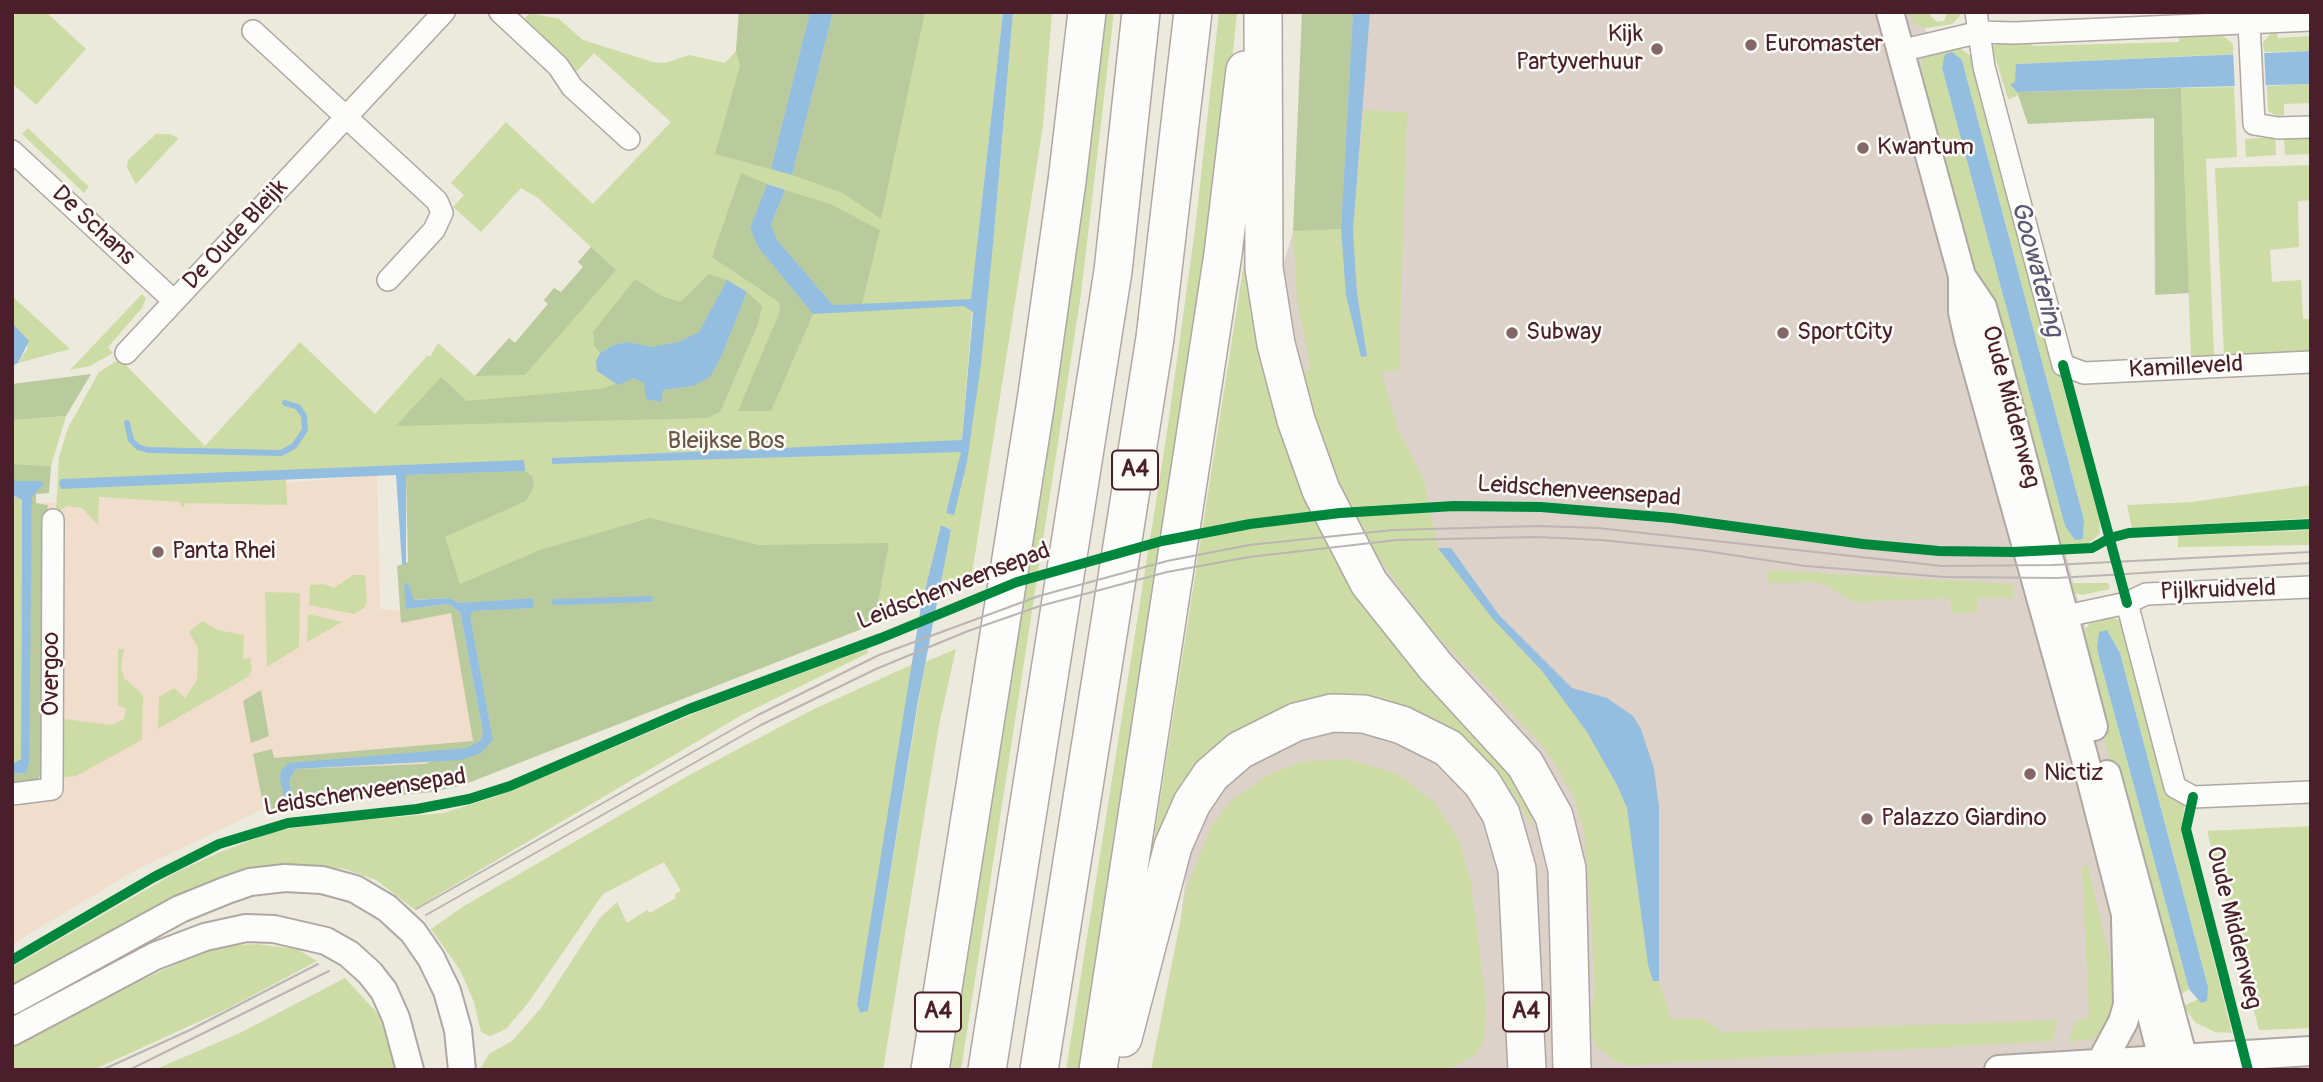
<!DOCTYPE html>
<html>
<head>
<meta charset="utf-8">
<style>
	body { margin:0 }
	#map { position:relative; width:2323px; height:1082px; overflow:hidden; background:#ece9dd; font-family:Pangolin,sans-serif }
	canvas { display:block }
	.frame { position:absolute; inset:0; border:14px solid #4a1f2b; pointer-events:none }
</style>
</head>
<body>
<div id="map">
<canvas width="2323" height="1082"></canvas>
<div class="frame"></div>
</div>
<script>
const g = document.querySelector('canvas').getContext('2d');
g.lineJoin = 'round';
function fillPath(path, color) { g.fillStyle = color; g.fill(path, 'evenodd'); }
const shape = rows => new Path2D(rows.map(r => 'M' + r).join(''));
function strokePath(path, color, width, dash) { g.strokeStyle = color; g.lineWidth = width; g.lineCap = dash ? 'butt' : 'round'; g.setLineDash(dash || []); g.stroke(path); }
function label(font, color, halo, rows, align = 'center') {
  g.font = font + ' Pangolin,sans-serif'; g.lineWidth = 5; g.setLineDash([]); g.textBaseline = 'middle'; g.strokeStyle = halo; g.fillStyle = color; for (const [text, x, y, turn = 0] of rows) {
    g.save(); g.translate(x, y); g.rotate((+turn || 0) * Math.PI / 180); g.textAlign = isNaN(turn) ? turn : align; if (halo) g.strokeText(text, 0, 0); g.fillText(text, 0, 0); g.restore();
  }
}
fillPath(shape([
	[377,475,380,609,399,610,461,592,497,771,259,811,134,871,12,944,12,792,43,789,34,504]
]), '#f0ddcc');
fillPath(shape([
	[1334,12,1921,12,2177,971,2198,1070,1162,1070,1246,391,1329,110]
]), '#dcd2ca');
fillPath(shape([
	[17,12,46,12,86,49,36,105,12,83,12,19],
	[739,12,1003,12,978,236,962,440,955,452,962,452,946,512,954,514,994,234,1013,12,1052,12,1043,126,970,586,936,599,951,530,941,525,921,606,497,771,461,592,401,466,61,489,286,478,287,505,186,503,182,508,180,502,99,497,98,525,82,508,68,506,56,512,59,457,68,428,99,372,120,359,205,446,300,342,375,414,428,355,430,357,438,343,475,376,509,338,515,343,548,304,544,300,554,288,561,292,583,267,578,262,591,247,538,198,521,188,481,232,453,207,464,195,451,183,506,122,593,204,671,122,594,53,575,73,521,22,530,13,559,19,583,40,653,62,665,63,689,55,725,63,736,51],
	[1097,12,1114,12,1081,294,961,1070,942,1070],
	[1219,12,1237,12,1219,189,1084,1070,1066,1070,1167,432,1195,230],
	[1909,12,1927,12,1937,22,1944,21,1948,12,1959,12,1960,16,1952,24,1926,28,1914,24],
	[2273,30,2276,30,2278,38,2311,36,2311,51,2264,52,2263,43],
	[2220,33,2233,44,2234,54,2016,64,2017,96,2008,99,1992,47,1998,43,2031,40,2032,46,2179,42,2179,34],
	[1956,45,1972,57,2099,516,2100,534,2089,543,2054,545,1971,272,1920,70,1923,58,1934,51],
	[1954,56,1962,60,2084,520,2083,539,2075,539,2065,526,1942,68,1946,58],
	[2311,84,2311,103,2284,104,2284,115,2277,116,2268,111,2267,86],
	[2234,87,2237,157,2206,159,2214,355,2191,356,2181,88],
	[1364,110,1407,112,1399,370,1381,371,1398,429,1424,480,1438,548,1492,618,1542,671,1587,732,1617,785,1627,808,1653,981,1659,981,1671,1019,1704,1019,1722,1032,2058,1020,2052,1041,1630,1065,1616,1061,1598,1048,1588,1028,1595,992,1590,895,1584,832,1574,797,1554,762,1539,742,1430,628,1377,556,1339,488,1297,372,1311,370,1297,301,1293,231,1341,229,1346,295,1361,357,1367,356,1357,293,1353,231],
	[28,128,89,187,84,193,22,134],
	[156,134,169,134,179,138,136,184,127,168,128,160],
	[2311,135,2311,154,2285,155,2284,137],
	[2275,137,2276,155,2246,157,2245,139],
	[2311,165,2311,200,2298,201,2299,247,2270,250,2272,282,2301,280,2303,319,2311,319,2311,351,2224,355,2215,168],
	[1249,231,1253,315,1261,363,1274,414,1308,506,1338,559,1524,790,1534,829,1514,795,1485,758,1445,723,1403,704,1365,699,1248,731,1140,928],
	[142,294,146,298,142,308,108,347,113,353,90,366,70,370],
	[12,296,70,349,18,363,28,348,12,323],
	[66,416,51,466,12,464,12,420],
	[2311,485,2311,518,2132,528,2127,505,2192,502],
	[12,495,22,500,21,759,12,764],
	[2311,530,2311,545,2178,547,2178,536],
	[1767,570,2013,584,2014,598,1977,598,1978,612,1951,613,1950,598,1855,602,1819,582,1769,583],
	[353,575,365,575,367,601,364,608,354,614,309,605,310,585,324,584,334,588],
	[2065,583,2108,583,2110,589,2082,595,2069,591],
	[265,592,300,593,299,647,267,667],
	[308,614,342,622,307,642],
	[2112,617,2121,621,2185,803,2181,830,2232,1033,2215,1032,2196,1023,2183,1006,2205,996,2208,987,2120,653,2107,630,2100,661,2189,989,2179,996,2109,757,2079,649,2080,637,2090,623],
	[202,621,218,630,244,635,243,659,250,658,252,670,248,677,158,729,159,697,174,688,185,698,197,680,198,648,189,632],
	[118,649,124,649,121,667,124,678,143,695,142,740,76,776,55,778,56,718,112,725,124,719,126,709,118,705],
	[867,649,868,653,740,716,414,909,376,880,345,869,295,864,255,868,223,876,163,903,12,985,12,967,175,873,218,853,275,831,329,823,443,813,495,797,703,710],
	[956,649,939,725,883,1070,480,1070,489,1054,512,1041,541,1008,599,919,617,902,627,923,647,910,650,913,676,898,675,894,681,891,664,862,603,894,528,1003,506,1029,490,1036,481,1032,474,1002,460,970,431,929,464,906,693,773,812,710,913,664,857,1004,860,1013,868,1011,925,662],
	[1347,759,1396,773,1434,802,1459,840,1471,882,1486,1003,1484,1040,1477,1054,1448,1070,1151,1070,1187,887,1210,829,1230,801,1271,773,1302,762],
	[2311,826,2311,1028,2259,1030,2207,831],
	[2087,863,2119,997,2104,1031,2093,1039,2068,1042,2076,1021,2089,1017,2082,868],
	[257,944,297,949,317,961,229,1008,93,1070,12,1070,12,1042,186,959,223,946],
	[345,978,379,1015,396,1070,154,1070,240,1033]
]), '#cddca5');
fillPath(shape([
	[739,12,810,12,771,169,715,154,740,66,736,51],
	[833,12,925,12,881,219,843,193,792,175],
	[1302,12,1353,12,1341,229,1293,231],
	[2181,88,2189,293,2155,295,2154,118,2028,124,2017,92],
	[741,173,767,184,750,228,758,247,813,314,771,411,738,411,780,311,779,302,712,257],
	[785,190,830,204,880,230,862,304,833,305,777,240,771,226],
	[591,247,616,270,525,375,475,376,509,338,515,343,548,304,544,300,554,288,561,292,583,267,578,262],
	[709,274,727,280,699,332,678,342,651,347,628,342,613,345,600,353,594,345,593,332,635,279,662,296,680,302],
	[747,292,762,306,758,324,720,412,707,418,396,426,441,377,467,401,600,389,634,378,663,390,693,386,722,355],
	[91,374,66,416,12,420,12,384],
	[12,464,51,466,49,493,36,494,36,503,48,505,43,538,41,772,38,781,12,789,12,774,26,773,32,497,40,481,12,481],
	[525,471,532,476,534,487,526,501,445,537,460,584,540,550,650,518,759,545,889,543,874,624,463,785,432,792,312,804,265,814,253,754,272,749,274,758,473,741,451,613,401,623,397,566,408,562,406,475],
	[408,583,413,600,449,598,459,603,533,598,533,608,474,611,470,616,493,740,424,764,296,769,289,780,294,803,281,770,468,748,481,740,483,732,460,612,448,604,406,609],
	[261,690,269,736,251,743,243,701]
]), '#b9cb9d');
fillPath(shape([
	[810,12,833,12,792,175,771,169],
	[1003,12,1013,12,994,234,981,364,967,462,954,515,946,513,961,452,552,464,552,458,962,440,973,312,964,306,813,314,758,247,750,228,767,184,785,190,771,225,777,240,833,305,971,299],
	[1353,12,1370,12,1353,231,1357,293,1367,356,1361,357,1346,295,1341,229],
	[2311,51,2311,84,2017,92,2010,84,2015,82,2016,64],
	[1952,52,1962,60,2084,520,2083,539,2075,540,2065,526,1942,68,1945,54],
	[727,280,747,292,722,355,710,377,693,386,663,390,661,402,646,399,644,383,634,378,618,385,597,371,596,361,600,353,613,345,628,342,651,347,678,342,699,332],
	[12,323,29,341,18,363,12,366],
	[524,460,525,471,406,475,406,565,402,564,396,475,61,489,59,483,61,479],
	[12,481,40,481,44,484,32,497,29,763,26,773,12,774,12,764,21,759,22,500,12,495],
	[941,525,951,530,918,701,868,1011,860,1013,857,1004,921,606],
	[1438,548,1451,548,1499,615,1572,688,1607,698,1633,716,1641,729,1654,769,1659,807,1659,981,1653,981,1648,965,1627,808,1617,785,1587,732,1542,671,1492,618],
	[408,583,414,600,449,598,459,603,533,598,533,608,474,611,470,616,493,740,481,753,461,760,296,769,289,780,294,803,286,805,280,779,281,770,289,763,467,748,481,740,483,732,460,612,448,604,406,609,404,584],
	[2107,630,2120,653,2208,987,2207,1001,2201,1003,2189,989,2100,661,2097,648,2099,632]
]), '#94bee0');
fillPath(shape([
	[2264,49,2266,90,2235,90,2233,50]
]), '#ece9dd');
strokePath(shape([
	[127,423,131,440,138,447,148,450,281,453,294,446,305,430,304,416,298,407,285,403],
	[555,602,650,599]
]), '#94bee0', 6);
const minor = shape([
	[500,12,558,66,572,87,629,139],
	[1976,12,1984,67,2063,365,2084,373,2311,362],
	[2249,23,2254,124,2278,128,2311,127],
	[253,31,437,201,442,213,434,230,388,280],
	[1900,51,1980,32,2014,33,2311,20],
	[12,151,174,301],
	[126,353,444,12],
	[2127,603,2175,787,2193,797,2311,792],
	[2052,619,2127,603,2146,594,2311,587],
	[12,794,52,789,53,520]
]);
const tertiary = shape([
	[1890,12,1962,276,1962,312,1968,339,2084,755,2165,1070],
	[1962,276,1983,307,1992,339,2094,727],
	[2107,774,2187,1070],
	[12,1001,180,909,227,890,250,882,285,878,322,880,355,889,387,908,413,932,431,958,447,991,458,1030,462,1070],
	[12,1032,155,956,205,937,246,928,274,929,326,941,349,954,370,973,384,991,396,1018,410,1070]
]);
const secondary = shape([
	[2101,1063,2123,1022,2128,1005,2126,920],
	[1999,1070,2311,1051]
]);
const motorway = shape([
	[1263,12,1264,268,1276,344,1296,420,1321,490,1369,583,1436,667,1525,764,1554,816,1567,869,1572,1070],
	[1123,1038,1173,846,1192,803,1211,775,1240,750,1296,722,1332,713,1364,714,1402,725,1448,748,1482,783,1501,814,1517,869,1527,1070],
	[930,1070,1036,401,1067,181,1087,12],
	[987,1070,1113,271,1141,12],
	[1039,1070,1155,338,1193,12],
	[1098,1070,1223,254,1245,70]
]);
strokePath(minor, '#aea7a2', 24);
strokePath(tertiary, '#aea7a2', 30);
strokePath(secondary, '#aea7a2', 32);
strokePath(motorway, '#aea7a2', 40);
strokePath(minor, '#fcfcfa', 21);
strokePath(tertiary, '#fcfcfa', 26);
strokePath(secondary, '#fcfcfa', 28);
strokePath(motorway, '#fcfcfa', 37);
strokePath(shape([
	[416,909,758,715,879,655,1039,596,1167,561,1249,545,1393,530,1538,526,1598,528,1942,566,2053,565,2311,552],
	[426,915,761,725,876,669,968,631,1040,606,1167,572,1249,557,1397,540,1537,537,1601,540,1699,550,1805,566,1945,577,2057,578,2311,563],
	[102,1070,190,1030,318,964],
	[129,1070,329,971]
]), '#bab4b4', 2);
strokePath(shape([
	[2063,365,2127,603],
	[2193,797,2186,829,2248,1070],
	[12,960,154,877,219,844,288,823,417,809,469,799,510,786,689,709,881,638,1017,582,1162,541,1250,524,1340,513,1454,506,1541,507,1672,518,1863,544,1939,551,2013,552,2092,548,2110,538,2129,533,2311,524]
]), '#00873e', 10);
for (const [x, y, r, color] of [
	[1751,45,7,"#836669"],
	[1657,49,7,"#836669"],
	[1863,148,7,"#836669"],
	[1512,333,7,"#836669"],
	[1783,333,7,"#836669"],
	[158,552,7,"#836669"],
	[2030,774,7,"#836669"],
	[1867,819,7,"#836669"]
]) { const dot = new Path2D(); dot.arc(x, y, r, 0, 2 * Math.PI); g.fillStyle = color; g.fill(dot); strokePath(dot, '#fdfcf7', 2.5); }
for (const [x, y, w] of [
	[1135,470,46],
	[938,1012,46],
	[1526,1012,46]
]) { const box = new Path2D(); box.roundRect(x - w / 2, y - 19.5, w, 39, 5); g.fillStyle = '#fdfcf7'; g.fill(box); strokePath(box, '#4a1f2b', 2); }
label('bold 23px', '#4a1f2b', null, [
	["A4",1135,470],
	["A4",938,1012],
	["A4",1526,1012]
]);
label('24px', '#4a1f2b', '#fdfcf7', [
	["Kijk",1643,35,"right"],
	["Partyverhuur",1643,63,"right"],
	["Euromaster",1765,45],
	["Kwantum",1877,148],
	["Subway",1526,333],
	["SportCity",1797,333],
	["Panta Rhei",172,552],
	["Nictiz",2044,774],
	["Palazzo Giardino",1881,819]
], 'left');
label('24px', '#4a1f2b', '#fdfcf7', [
	["De Schans",93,226,43],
	["De Oude Bleijk",236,235,-47],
	["Kamilleveld",2186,368,-3],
	["Oude Middenweg",2010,407,75],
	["Leidschenveensepad",1579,492,4],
	["Leidschenveensepad",954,587,-21],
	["Pijlkruidveld",2218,591,-2],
	["Overgoo",52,674,-90],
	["Leidschenveensepad",365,793,-9],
	["Oude Middenweg",2233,928,76]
]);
label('24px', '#6a5442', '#fdfcf7', [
	["Bleijkse Bos",726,442]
]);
label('italic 26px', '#595774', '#fdfcf7', [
	["Goowatering",2036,269,75]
]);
</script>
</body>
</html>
